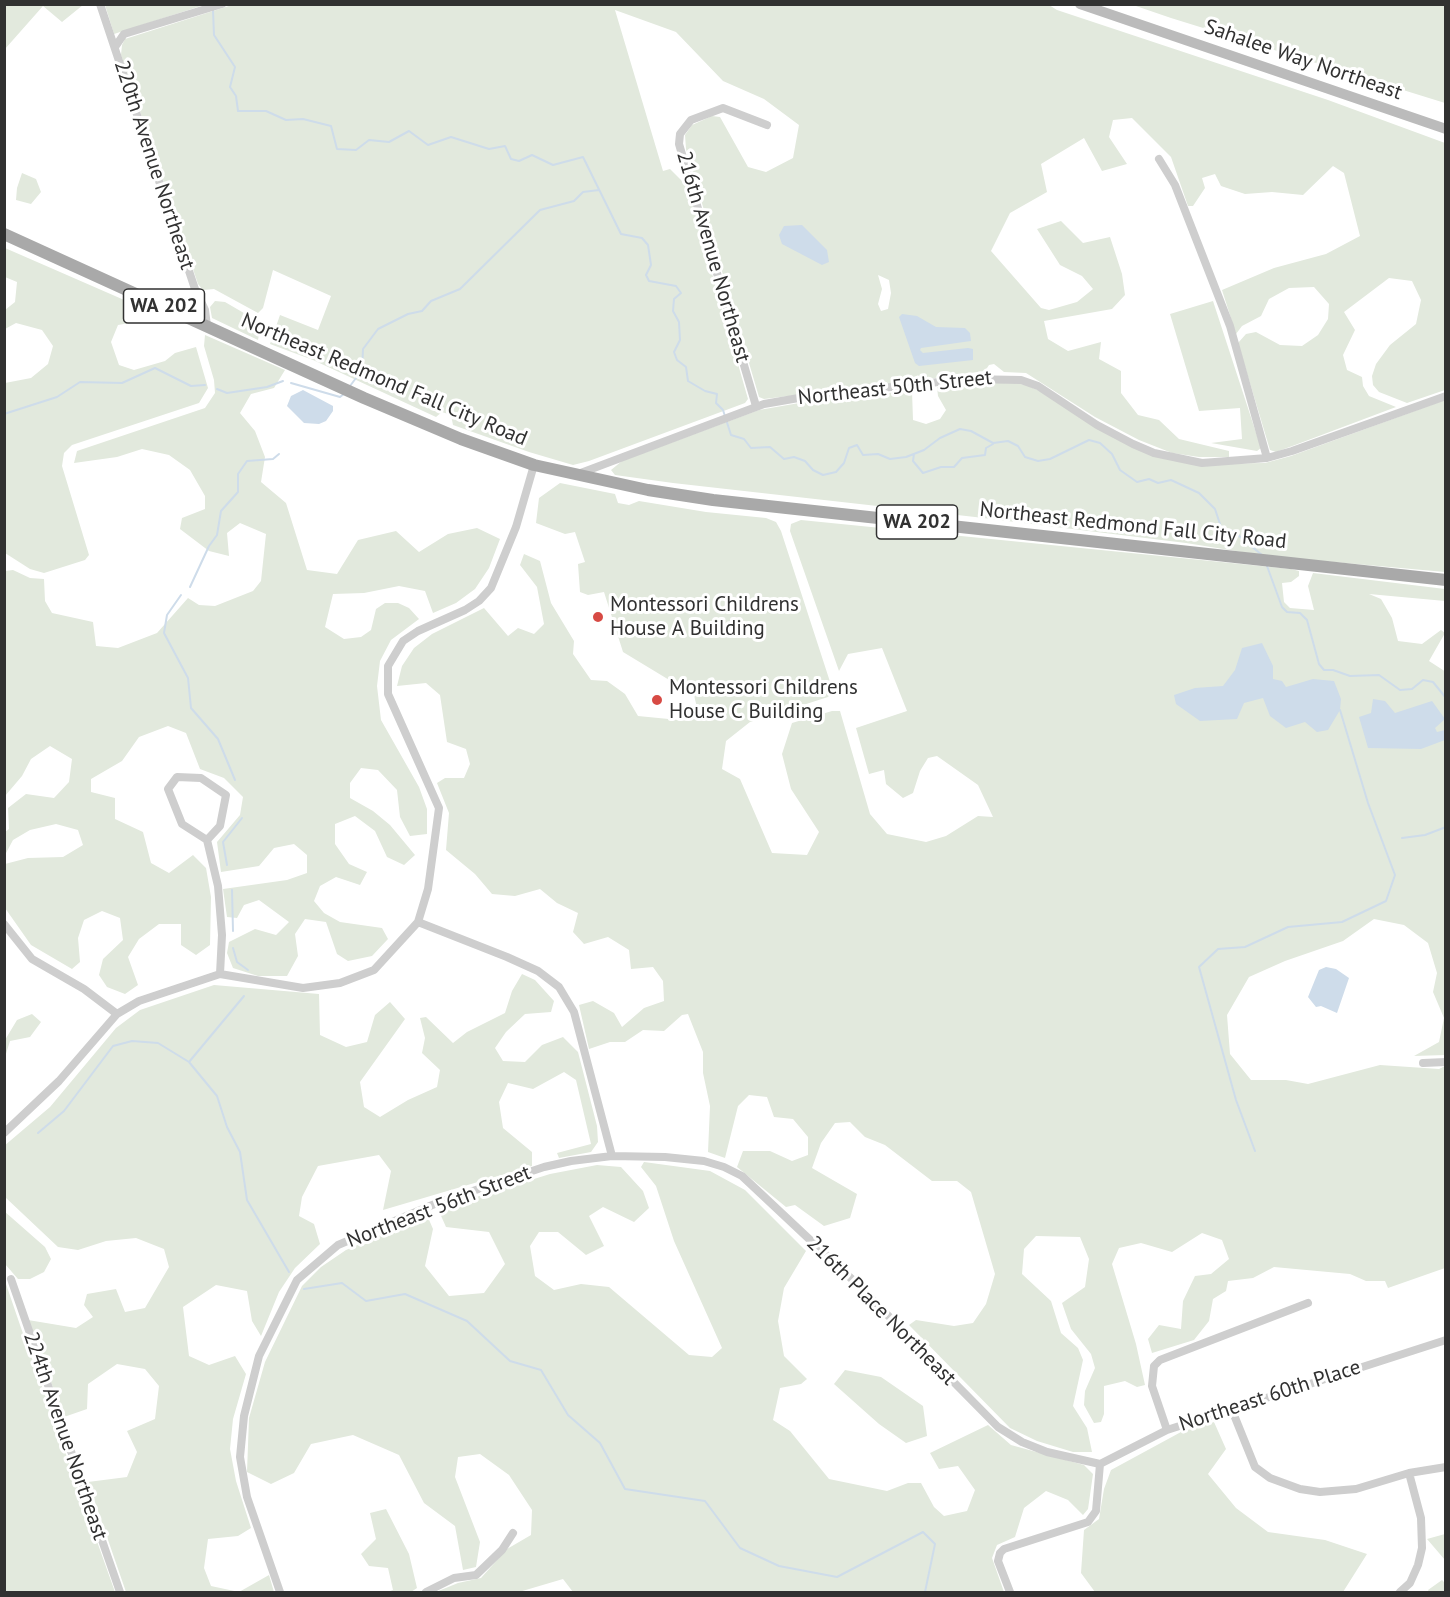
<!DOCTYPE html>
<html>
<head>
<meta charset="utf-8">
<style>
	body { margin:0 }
	#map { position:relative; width:1450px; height:1597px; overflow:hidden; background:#fff; font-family:"PT Sans",sans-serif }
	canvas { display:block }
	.frame { position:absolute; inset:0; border:6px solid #313131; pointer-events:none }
</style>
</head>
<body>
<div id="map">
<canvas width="1450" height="1597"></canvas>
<div class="frame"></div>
</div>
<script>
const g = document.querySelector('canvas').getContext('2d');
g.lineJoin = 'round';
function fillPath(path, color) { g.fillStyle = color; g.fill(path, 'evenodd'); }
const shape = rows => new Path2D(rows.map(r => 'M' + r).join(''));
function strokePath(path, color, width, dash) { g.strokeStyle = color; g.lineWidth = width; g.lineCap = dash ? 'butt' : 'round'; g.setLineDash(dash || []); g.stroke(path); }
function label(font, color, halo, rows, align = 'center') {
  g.font = font + ' "PT Sans",sans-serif'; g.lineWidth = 6; g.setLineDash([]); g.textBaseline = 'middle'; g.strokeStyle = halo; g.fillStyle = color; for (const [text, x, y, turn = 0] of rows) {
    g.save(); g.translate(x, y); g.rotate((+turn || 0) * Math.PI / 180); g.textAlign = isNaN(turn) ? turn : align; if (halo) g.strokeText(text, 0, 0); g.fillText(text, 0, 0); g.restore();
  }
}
fillPath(shape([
	[5,4,83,4,83,5,62,22,43,6,5,49],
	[105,5,105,4,204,5,114,34],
	[232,5,1049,5,1057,10,1328,100,1445,143,1445,390,1407,403,1379,392,1373,385,1372,376,1376,364,1390,345,1416,324,1421,300,1412,281,1389,278,1344,312,1355,330,1343,355,1347,370,1362,377,1363,386,1369,396,1396,407,1295,445,1276,452,1270,450,1238,343,1246,334,1256,332,1280,345,1302,346,1318,335,1328,319,1329,304,1314,287,1289,288,1269,299,1261,316,1242,326,1236,334,1222,290,1274,268,1326,254,1360,236,1344,173,1333,166,1303,195,1272,192,1245,194,1221,186,1215,174,1202,178,1205,188,1193,206,1188,206,1171,157,1132,118,1113,120,1109,137,1127,164,1102,171,1084,138,1041,164,1047,192,1010,213,991,251,1041,308,1049,310,1077,302,1093,289,1082,276,1060,265,1037,229,1061,221,1083,243,1110,237,1122,274,1125,295,1112,309,1044,321,1048,339,1068,351,1101,342,1099,359,1121,371,1121,393,1138,415,1159,420,1179,439,1229,451,1229,457,1199,457,1172,453,1139,440,1095,417,1026,373,1004,372,994,364,989,365,985,371,906,382,764,399,759,397,686,149,685,135,692,125,712,116,720,117,748,167,766,172,793,158,799,125,764,99,723,81,676,32,615,10,663,171,670,169,687,186,748,399,745,403,589,461,573,465,529,452,453,425,451,415,442,412,436,417,313,360,270,344,280,315,318,330,331,296,273,270,263,308,258,313,214,289,203,290,198,284,121,55,122,45,125,39],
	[878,275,889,280,891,293,888,309,881,311,878,304,882,289],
	[1133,5,1445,5,1445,103,1171,18],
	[22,173,36,179,41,192,31,204,16,200,17,188],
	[5,248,154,313,141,321,118,325,111,342,119,365,134,370,165,361,175,353,196,347,208,388,199,403,72,445,64,453,62,466,89,555,85,560,44,573,30,569,5,553,5,383,31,378,48,364,53,346,42,330,16,323,5,329,5,310,15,302,17,282,5,277],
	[215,301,225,302,261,323,258,340,212,318,210,307],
	[1213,301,1261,448,1257,451,1211,443,1242,439,1240,408,1199,411,1170,314],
	[205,335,285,370,274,388,251,394,240,413,255,431,265,457,261,482,286,503,307,570,337,574,358,540,396,531,419,552,448,534,477,528,500,539,489,568,475,589,456,603,433,613,425,591,399,586,364,593,333,594,325,627,344,639,361,637,371,630,376,609,385,603,398,603,409,608,419,619,391,640,380,661,377,686,381,720,419,787,427,809,427,834,410,836,400,817,397,790,378,770,361,768,350,783,350,798,373,811,390,825,415,855,404,865,387,857,375,831,355,816,335,824,335,844,349,864,367,872,360,885,336,877,320,886,314,901,324,913,340,922,382,928,388,939,372,956,348,961,337,954,326,922,305,919,295,934,298,956,287,976,258,976,233,968,227,953,229,942,255,929,276,935,289,922,259,900,244,905,237,918,227,917,223,889,287,880,307,873,307,855,294,844,274,848,259,866,221,872,217,842,240,815,243,797,224,778,200,769,186,733,168,726,139,737,122,761,91,779,91,792,115,798,115,819,143,832,151,863,169,873,193,855,206,868,211,897,210,945,196,955,181,945,181,924,159,924,139,939,128,957,138,985,125,994,107,987,99,975,103,959,123,940,120,918,102,911,84,920,78,938,80,962,72,969,31,945,5,908,5,864,28,858,63,857,83,845,78,830,56,824,30,830,13,840,5,855,5,832,9,829,8,808,26,794,54,798,69,782,72,759,50,746,31,759,22,776,5,796,5,571,13,570,30,578,44,579,45,601,52,613,93,622,96,646,118,648,157,633,188,598,199,605,215,606,253,591,261,581,266,534,240,523,227,533,229,556,209,551,180,529,182,518,205,509,205,496,190,470,169,455,142,449,117,457,74,463,77,451,205,408,215,393,214,380,204,346],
	[1003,381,1026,385,1042,392,1147,454,1198,464,1265,463,1291,456,1445,400,1445,572,1267,556,1186,543,975,517,673,483,615,475,611,470,622,461,759,410,828,398,912,391,913,420,926,424,940,419,946,410,938,396,937,387],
	[560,483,615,494,618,503,629,505,639,501,706,512,766,518,776,522,781,531,833,691,828,697,750,722,726,741,722,769,740,779,772,853,807,855,819,832,791,789,782,754,792,723,832,711,840,711,870,814,887,834,926,842,946,836,978,816,993,817,978,785,937,756,928,758,920,771,913,793,903,798,886,784,884,770,869,774,856,728,907,711,882,648,848,654,839,671,790,531,791,524,801,520,1291,569,1299,571,1299,576,1291,582,1282,583,1284,602,1290,608,1314,610,1308,586,1313,573,1445,589,1445,601,1369,594,1381,599,1392,618,1398,641,1422,644,1441,630,1445,633,1429,661,1446,672,1445,1055,1414,1056,1439,1042,1444,1018,1433,992,1437,973,1428,943,1404,925,1374,919,1343,941,1285,961,1249,977,1227,1015,1230,1054,1251,1080,1286,1080,1308,1084,1380,1065,1439,1069,1445,1066,1445,1268,1388,1288,1385,1281,1366,1281,1350,1274,1274,1267,1253,1278,1228,1281,1226,1291,1213,1299,1209,1321,1194,1340,1152,1353,1148,1339,1159,1325,1181,1329,1183,1301,1195,1276,1211,1274,1229,1259,1222,1240,1202,1233,1172,1252,1141,1243,1119,1248,1112,1264,1136,1344,1145,1385,1137,1387,1125,1381,1104,1386,1104,1414,1101,1422,1094,1423,1084,1405,1085,1391,1095,1368,1091,1354,1071,1329,1062,1303,1085,1287,1089,1259,1080,1237,1036,1236,1024,1249,1022,1274,1051,1301,1061,1333,1078,1348,1083,1360,1073,1406,1087,1428,1092,1452,1073,1452,1037,1441,1010,1428,909,1325,916,1320,954,1326,973,1323,986,1304,995,1274,971,1192,957,1181,932,1181,885,1145,865,1137,850,1122,835,1123,821,1143,812,1168,857,1194,850,1218,824,1226,795,1205,786,1207,737,1167,743,1151,770,1151,792,1161,808,1155,808,1137,793,1119,774,1117,767,1097,749,1095,738,1106,725,1158,708,1152,710,1106,703,1073,703,1052,688,1014,682,1015,664,1031,643,1030,625,1042,610,1042,589,1049,579,1005,593,1001,614,1013,622,1027,644,1008,664,1001,663,981,653,967,631,969,629,950,608,937,584,944,573,932,578,913,557,903,540,889,515,896,492,894,475,874,446,850,449,813,437,783,445,778,464,778,470,764,466,749,447,742,440,695,426,683,397,686,402,666,414,648,432,634,484,608,508,636,518,628,534,634,544,624,537,587,520,565,524,554,540,561,551,603,574,641,573,654,591,680,607,681,625,694,638,716,689,721,698,712,694,695,623,652,604,592,588,595,580,592,578,564,585,562,575,532,565,534,536,523,539,498],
	[522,974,535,980,554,1001,551,1012,525,1014,506,1032,495,1048,503,1061,525,1062,542,1045,563,1037,578,1052,597,1126,598,1142,591,1152,559,1158,557,1153,591,1144,576,1080,564,1072,533,1089,508,1083,499,1102,503,1128,532,1152,532,1166,383,1210,391,1171,379,1155,318,1166,302,1197,299,1216,314,1224,320,1244,295,1268,279,1292,261,1336,252,1321,247,1291,216,1285,183,1307,189,1356,209,1365,235,1356,246,1374,233,1419,230,1449,236,1481,251,1528,238,1536,208,1539,204,1568,211,1586,239,1592,269,1575,274,1592,126,1592,88,1482,127,1477,137,1452,127,1431,155,1419,159,1386,145,1369,117,1364,88,1384,87,1409,64,1417,28,1320,76,1328,93,1317,84,1305,87,1294,116,1289,125,1312,145,1308,169,1267,164,1249,136,1238,106,1241,78,1250,58,1247,5,1197,4,1146,50,1107,116,1028,140,1010,214,985,319,994,320,1035,346,1047,367,1042,375,1015,390,1002,405,1019,360,1082,364,1107,380,1117,408,1100,437,1087,440,1070,422,1053,425,1038,420,1018,426,1017,453,1043,467,1032,505,1013,512,991],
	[32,1014,41,1022,30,1037,10,1041,5,1057,5,1040,17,1020],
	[644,1162,710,1171,745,1190,806,1251,784,1288,778,1321,784,1356,807,1379,801,1384,780,1388,773,1420,790,1431,829,1479,887,1491,908,1483,921,1483,934,1507,944,1516,967,1511,975,1490,958,1466,939,1469,930,1453,988,1425,1011,1445,1084,1465,1093,1474,1088,1509,1083,1515,1068,1500,1046,1491,1024,1508,1015,1537,997,1545,992,1558,1004,1592,573,1592,563,1579,519,1592,436,1592,458,1583,481,1578,507,1549,531,1535,532,1510,509,1475,480,1454,458,1457,455,1477,480,1542,476,1567,463,1570,455,1526,424,1503,399,1455,353,1435,311,1444,294,1473,271,1484,247,1472,249,1418,265,1362,302,1286,321,1267,346,1250,427,1215,433,1229,425,1266,449,1296,484,1293,505,1264,489,1232,446,1227,438,1209,550,1174,597,1165,621,1167,643,1191,649,1208,634,1222,603,1207,589,1216,604,1246,586,1255,558,1232,539,1232,530,1246,535,1276,554,1290,581,1284,609,1287,689,1355,712,1357,722,1348,674,1241,656,1186,641,1167],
	[4,1211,45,1247,51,1259,44,1272,30,1279,18,1279,5,1264],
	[5,1281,20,1325,115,1592,5,1592],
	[845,1370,881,1377,923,1406,927,1436,906,1443,879,1424,834,1384],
	[1214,1422,1226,1449,1208,1474,1236,1508,1268,1532,1325,1540,1367,1554,1343,1592,1095,1592,1081,1573,1084,1530,1099,1519,1104,1489,1111,1470,1181,1432],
	[386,1509,409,1554,417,1588,411,1592,387,1592,393,1590,388,1568,369,1566,361,1554,376,1539,370,1513],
	[1445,1534,1446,1534,1445,1560,1427,1539],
	[1442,1580,1445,1583,1445,1592,1429,1592,1428,1590]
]), '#e2e9dd');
fillPath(shape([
	[802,225,827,250,829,262,822,265,782,244,779,235,784,226],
	[902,314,917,316,936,327,965,328,970,333,971,341,921,348,920,350,923,353,968,348,973,349,973,360,919,366,915,363,899,317],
	[303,390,333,406,333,411,326,421,319,424,304,423,287,406,291,396],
	[1262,643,1273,666,1273,679,1282,681,1286,687,1313,679,1334,681,1341,699,1340,710,1328,730,1317,732,1305,722,1286,728,1270,716,1263,698,1244,703,1237,719,1200,721,1176,704,1174,695,1195,688,1223,686,1235,670,1242,648],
	[1373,699,1385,701,1395,713,1432,701,1445,719,1435,728,1437,732,1445,730,1445,740,1421,749,1368,748,1359,717,1371,713],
	[1326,967,1336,969,1349,978,1337,1013,1321,1006,1316,1007,1308,997,1319,970]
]), '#cedcea');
strokePath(shape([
	[213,10,214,35,235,67,230,87,236,96,238,111,266,111,286,120,303,119,331,126,337,149,356,150,369,140,389,142,409,131,428,145,451,137,489,149,505,146,511,159,519,161,532,155,553,165,583,157,621,234,642,238,648,245,651,265,646,275,649,281,676,286,681,293,674,299,673,311,679,322,680,340,674,352,677,360,686,367,688,381,705,391,717,394,716,403,723,410,731,435,744,439,751,448,770,447,784,459,794,457,805,461,813,470,823,475,836,472,844,463,849,448,857,445,863,455,878,454,890,459,906,457,924,450,940,438,960,429,971,431,993,443,1008,441,1018,446,1025,457,1038,461,1050,459,1089,440,1100,443,1112,454,1120,470,1137,482,1149,479,1158,483,1171,480,1199,493,1215,509,1222,530,1233,531,1262,555],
	[291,383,340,397,345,393],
	[350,386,362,370,363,349,378,329,408,314,422,311,431,301,460,289,540,210,574,201,583,192,599,190],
	[217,389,227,393,267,387,283,381],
	[4,414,57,397,80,382,122,383,155,368,191,386,205,385],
	[914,454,913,461,923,473,941,467,954,467,962,458,985,455,986,448,993,444],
	[1267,566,1282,607,1287,612,1300,613,1307,620,1319,664,1324,670,1333,670,1350,676,1379,675,1400,690,1412,689,1423,680,1433,682,1446,698],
	[190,587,209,546,217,535,221,511,238,492,238,474,247,461,273,459,279,454],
	[181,595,167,615,164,633,188,678,191,708,218,739,235,780],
	[1402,838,1425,835,1446,827],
	[227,865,223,842,242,818],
	[232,890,233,931],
	[233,948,237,962,248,970],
	[189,1062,244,996],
	[38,1133,64,1111,113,1046,132,1041,158,1043,189,1062,217,1096,227,1127,240,1152,247,1200,289,1272],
	[1255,1151,1236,1100,1199,967,1218,949,1245,947,1288,927,1342,922,1386,901,1395,875,1368,803,1340,710],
	[304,1289,342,1283,366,1301,405,1294,467,1321,510,1361,541,1370,568,1415,600,1443,625,1489,705,1501,740,1548,779,1566,837,1577,923,1532,935,1544,925,1592]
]), '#cedcea', 2);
strokePath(shape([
	[100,4,195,289,205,310,207,326],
	[115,47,124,34,222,4],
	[1159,159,1175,185,1230,326,1267,458],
	[756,406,679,144,680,134,691,120,723,108,767,125],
	[578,474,764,404,816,395,967,379,1021,380,1038,386,1097,425,1133,444,1154,453,1202,463,1267,458,1292,451,1446,396],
	[207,840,182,824,168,789,177,777,201,778,226,795,220,826,207,840,218,886,222,935,220,974],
	[418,922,507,957,538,971,559,987,574,1012,612,1156],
	[4,924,32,959,84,989,117,1014],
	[1423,1063,1446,1062],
	[4,1133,59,1081,117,1014,139,1001,220,974,303,988,340,983,374,970,418,922,428,889,439,808,388,694,388,666,403,641,418,631,465,610,479,601,491,588,516,527,534,465],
	[11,1279,120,1592],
	[1232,1410,1255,1467,1270,1478,1300,1489,1320,1492,1356,1489,1409,1473,1446,1467],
	[1167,1430,1152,1386,1154,1366,1160,1360,1308,1303],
	[1100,1464,1167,1430,1446,1340],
	[280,1592,247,1497,240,1457,244,1416,259,1356,297,1280,338,1245,437,1203,544,1167,571,1161,612,1156,665,1157,704,1161,724,1167,742,1176,856,1283,998,1427,1022,1442,1047,1452,1100,1464],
	[426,1592,454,1578,476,1575,502,1550,513,1533],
	[1010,1592,998,1561,1000,1553,1004,1549,1088,1522,1096,1511,1100,1464],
	[1400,1592,1410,1583,1418,1565,1422,1548,1421,1518,1409,1473]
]), '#cecece', 8);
strokePath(shape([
	[1080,4,1446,129]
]), '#bbb', 10);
strokePath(shape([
	[4,234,364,398,461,439,534,465,648,490,713,500,1446,580]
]), '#a9a9a9', 12);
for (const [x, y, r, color] of [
	[598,617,6,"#d74a44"],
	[657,700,6,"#d74a44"]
]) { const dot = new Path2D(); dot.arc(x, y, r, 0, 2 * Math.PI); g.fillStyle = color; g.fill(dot); strokePath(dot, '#fff', 2); }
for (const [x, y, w] of [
	[164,306,81],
	[917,522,81]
]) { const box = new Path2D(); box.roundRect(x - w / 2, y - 17, w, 34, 4.5); g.fillStyle = '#fff'; g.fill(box); strokePath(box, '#313131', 1.5); }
label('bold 20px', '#313131', null, [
	["WA 202",164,306],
	["WA 202",917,522]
]);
label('21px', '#313131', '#fff', [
	["Sahalee Way Northeast",1303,60,19],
	["220th Avenue Northeast",154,165,72],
	["216th Avenue Northeast",713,257,74],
	["Northeast Redmond Fall City Road",384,380,23],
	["Northeast 50th Street",895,388,-6],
	["Northeast Redmond Fall City Road",1133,526,6],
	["Northeast 56th Street",439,1207,-21],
	["216th Place Northeast",881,1311,45],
	["Northeast 60th Place",1270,1396,-18],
	["224th Avenue Northeast",65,1436,71]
]);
label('21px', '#313131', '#fff', [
	["Montessori Childrens",610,605],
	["House A Building",610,629],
	["Montessori Childrens",669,688],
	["House C Building",669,712]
], 'left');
</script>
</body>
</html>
